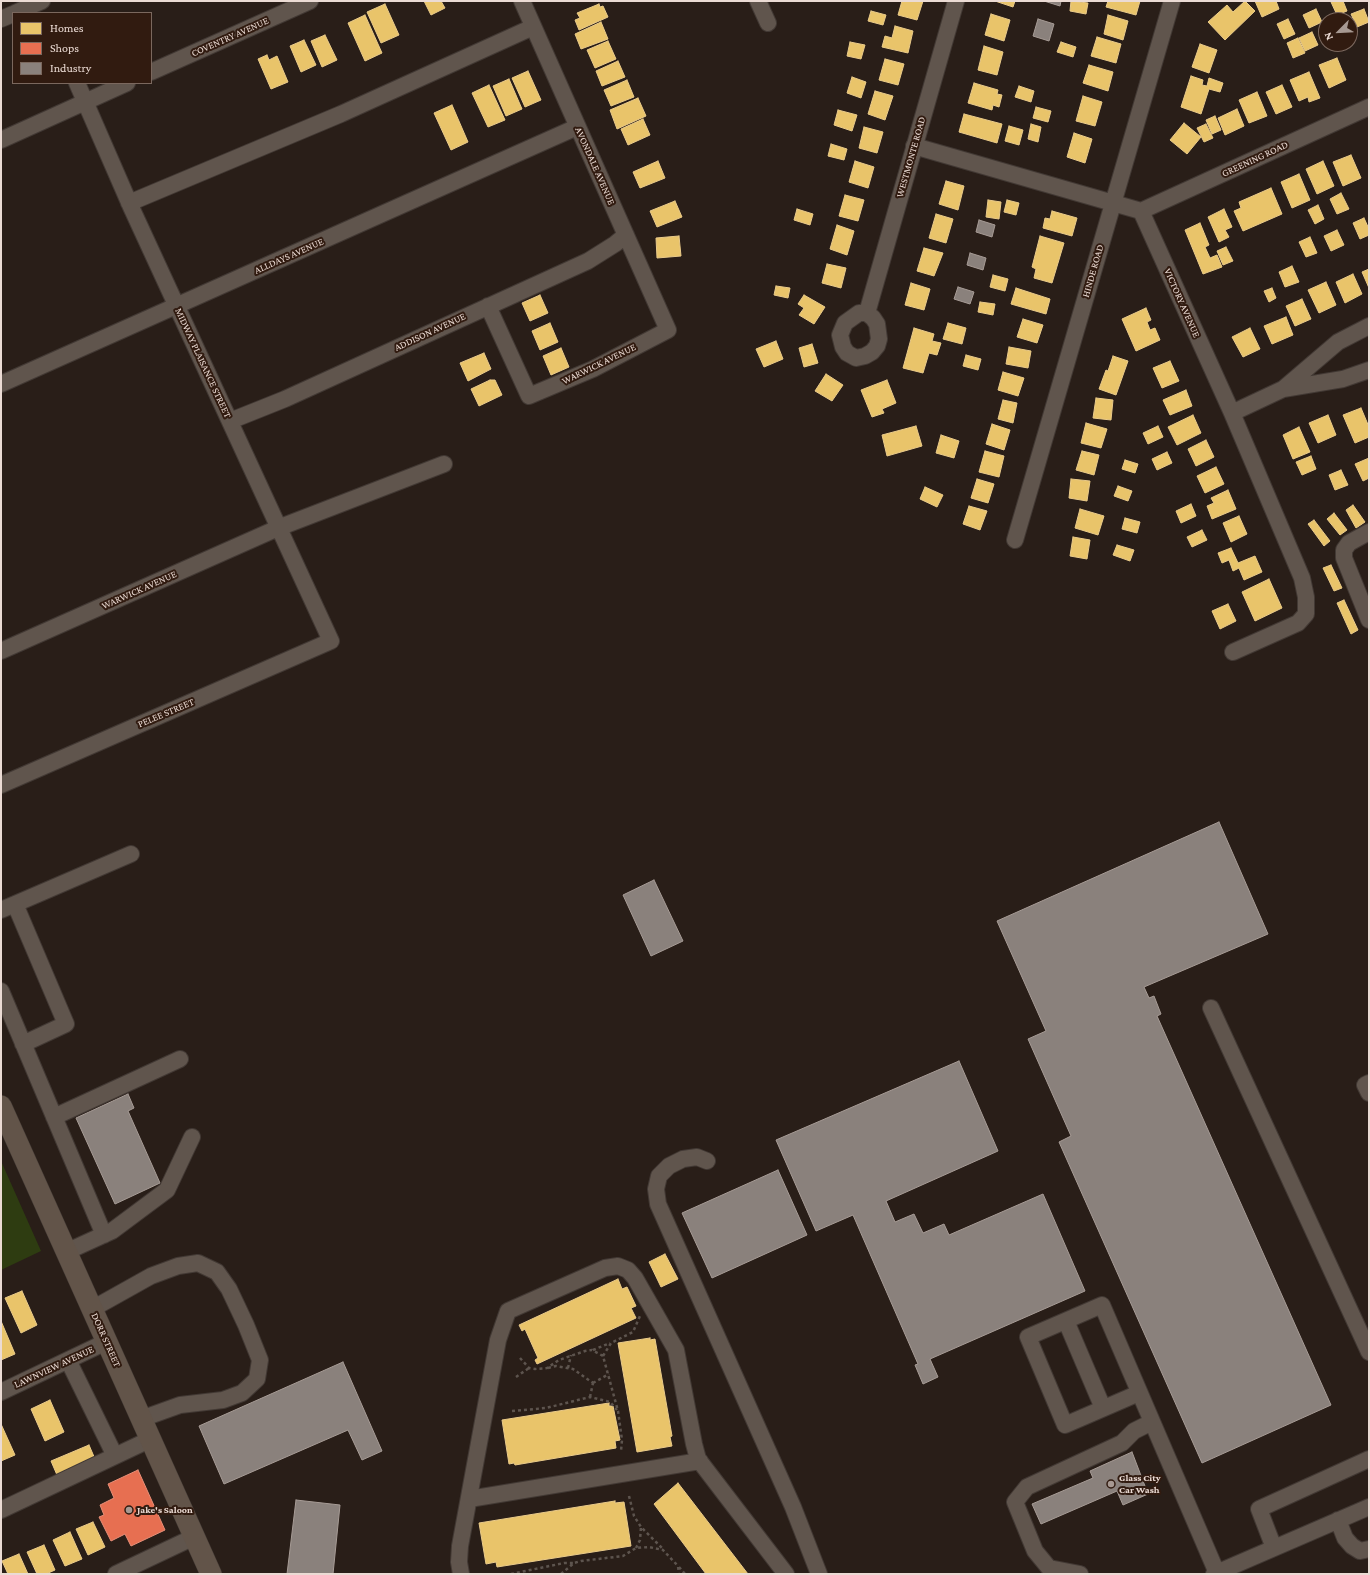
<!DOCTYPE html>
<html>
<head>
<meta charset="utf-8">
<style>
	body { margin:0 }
	#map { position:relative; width:1370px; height:1575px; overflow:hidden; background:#291e18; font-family:"Crimson Pro",serif }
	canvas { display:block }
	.frame { position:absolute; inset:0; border:2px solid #ebdbd4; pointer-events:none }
	.legend { position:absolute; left:12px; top:12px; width:140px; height:72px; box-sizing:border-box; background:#311b10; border:1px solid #7b685e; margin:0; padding:5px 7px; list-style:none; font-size:12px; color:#ebdbd4 }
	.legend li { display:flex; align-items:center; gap:8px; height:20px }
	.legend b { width:20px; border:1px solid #7b685e }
	.north { position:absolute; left:1318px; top:12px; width:40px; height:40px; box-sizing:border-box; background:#311b10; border:1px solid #7b685e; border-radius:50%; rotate:246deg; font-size:11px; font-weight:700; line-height:16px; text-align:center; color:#ebdbd4 }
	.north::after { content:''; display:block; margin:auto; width:14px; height:18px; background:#a79992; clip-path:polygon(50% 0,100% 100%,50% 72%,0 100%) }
</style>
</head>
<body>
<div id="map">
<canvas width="1370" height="1575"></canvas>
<div class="frame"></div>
<ul class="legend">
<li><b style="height:11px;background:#e9c46a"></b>Homes</li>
<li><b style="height:11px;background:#e76f51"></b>Shops</li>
<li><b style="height:11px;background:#8a817c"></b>Industry</li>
</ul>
<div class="north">N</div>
</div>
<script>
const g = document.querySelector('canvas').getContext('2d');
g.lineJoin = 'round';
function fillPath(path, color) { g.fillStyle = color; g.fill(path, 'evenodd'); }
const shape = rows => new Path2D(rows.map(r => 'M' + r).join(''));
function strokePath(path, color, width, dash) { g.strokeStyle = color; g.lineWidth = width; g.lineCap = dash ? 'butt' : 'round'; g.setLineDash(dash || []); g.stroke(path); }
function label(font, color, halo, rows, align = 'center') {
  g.font = font + ' "Crimson Pro",serif'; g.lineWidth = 4; g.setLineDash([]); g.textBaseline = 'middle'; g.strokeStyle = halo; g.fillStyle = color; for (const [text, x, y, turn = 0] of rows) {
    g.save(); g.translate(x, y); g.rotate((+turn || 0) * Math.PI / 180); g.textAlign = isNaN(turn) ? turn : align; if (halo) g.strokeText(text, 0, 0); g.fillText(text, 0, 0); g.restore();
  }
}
fillPath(shape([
	[1,1161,41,1251,1,1270]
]), '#2e3c11');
const homes = shape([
	[424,1,441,1,445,8,431,15,424,1],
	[902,1,923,1,917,20,898,15,902,1],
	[995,1,1015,1,1013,7,995,1],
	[1071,1,1088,3,1086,14,1070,11,1071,1],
	[1108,1,1140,1,1136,15,1106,7,1108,1],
	[1245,1,1255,11,1225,40,1208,22,1227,5,1233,12,1245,1],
	[1255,1,1276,1,1279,9,1262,17,1255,1],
	[1334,1,1343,1,1347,11,1337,15,1331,2,1334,1],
	[385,4,399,35,381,43,367,12,385,4],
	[599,4,600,7,603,6,608,17,579,30,575,20,580,18,577,13,599,4],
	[1316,9,1322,22,1309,28,1303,15,1316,9],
	[1364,9,1369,22,1357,27,1351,14,1364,9],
	[871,11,886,15,883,25,868,21,871,11],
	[991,14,1010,20,1004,41,985,35,991,14],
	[365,15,382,53,365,61,348,23,365,15],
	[1108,15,1128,21,1123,40,1104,34,1108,15],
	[1288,19,1295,34,1284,39,1277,24,1288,19],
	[601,22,608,39,581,49,575,34,601,22],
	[895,26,913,31,908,53,882,47,885,36,892,38,895,26],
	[1312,32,1318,45,1305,51,1299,38,1312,32],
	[325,35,337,60,322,67,311,41,325,35],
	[1097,37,1121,44,1116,63,1091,56,1097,37],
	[1298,38,1305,53,1293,58,1287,43,1298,38],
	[304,40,316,65,301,72,290,46,304,40],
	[608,41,616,59,595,68,587,50,608,41],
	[850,42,865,45,861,59,847,56,850,42],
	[1061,42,1076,47,1073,57,1057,52,1061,42],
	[1200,44,1217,50,1209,73,1192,67,1200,44],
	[984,46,1003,52,997,75,978,70,984,46],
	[267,55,269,60,277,56,288,82,271,89,258,59,267,55],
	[1337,58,1346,80,1329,88,1319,65,1337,58],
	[885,59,904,64,898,85,879,80,885,59],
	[618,61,625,77,602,86,596,71,618,61],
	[1089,65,1113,72,1108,91,1083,83,1089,65],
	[528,71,541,100,525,107,512,78,528,71],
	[1309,72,1320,98,1309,102,1308,97,1299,101,1290,80,1309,72],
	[1191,76,1203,80,1202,85,1207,86,1209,78,1223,83,1220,92,1209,89,1201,114,1181,107,1191,76],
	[852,77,866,82,861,98,847,93,852,77],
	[509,79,522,109,506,116,493,86,509,79],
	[627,80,634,97,611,106,604,90,627,80],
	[974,83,998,90,997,94,1002,95,999,107,993,105,992,110,968,103,974,83],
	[489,85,505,120,488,127,472,93,489,85],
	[1282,85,1292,107,1276,114,1266,92,1282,85],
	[1019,86,1034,91,1031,102,1015,97,1019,86],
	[875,91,893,96,885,120,868,114,875,91],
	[1257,92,1267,116,1249,123,1239,100,1257,92],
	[1083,96,1102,102,1095,126,1076,121,1083,96],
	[638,98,646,116,617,129,610,110,638,98],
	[452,105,468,142,451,150,434,113,452,105],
	[1036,107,1051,111,1048,122,1033,118,1036,107],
	[1237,109,1244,126,1225,135,1218,118,1237,109],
	[838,110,857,115,852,131,834,125,838,110],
	[964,114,1002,124,997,143,959,132,964,114],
	[1215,116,1221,130,1212,134,1206,120,1215,116],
	[643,119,650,135,628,145,621,129,643,119],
	[1184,123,1201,137,1187,154,1170,140,1184,123],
	[1031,124,1041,127,1038,142,1028,139,1031,124],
	[1206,124,1213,138,1204,142,1197,128,1206,124],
	[1009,126,1023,130,1019,145,1005,141,1009,126],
	[864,127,883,132,877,153,859,148,864,127],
	[1074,133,1092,139,1085,163,1067,157,1074,133],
	[831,144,847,149,844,160,828,156,831,144],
	[1351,155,1361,178,1343,186,1333,162,1351,155],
	[658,161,665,178,640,188,633,172,658,161],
	[855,161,874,167,868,188,849,182,855,161],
	[1323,161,1334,186,1317,194,1306,169,1323,161],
	[1299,174,1310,200,1292,208,1281,182,1299,174],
	[946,181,964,186,958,210,939,204,946,181],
	[1271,188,1282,214,1243,231,1234,211,1241,208,1239,202,1271,188],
	[1341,193,1349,209,1337,214,1330,199,1341,193],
	[845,195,864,200,858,221,839,216,845,195],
	[988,200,1001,202,999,219,986,217,988,200],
	[1007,200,1019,203,1016,215,1004,212,1007,200],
	[675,201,682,217,657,227,650,211,675,201],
	[1318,205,1324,219,1315,224,1308,210,1318,205],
	[797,209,813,214,810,225,794,220,797,209],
	[1224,209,1232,227,1225,230,1229,237,1219,242,1208,217,1224,209],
	[1052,211,1077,218,1072,236,1043,228,1045,218,1050,219,1052,211],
	[936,214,953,219,946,243,929,238,936,214],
	[1364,218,1369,229,1369,235,1360,239,1353,223,1364,218],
	[1200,223,1209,245,1205,247,1210,258,1217,255,1222,267,1203,274,1185,230,1200,223],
	[837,225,854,231,847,255,830,249,837,225],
	[1337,230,1344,245,1331,251,1324,236,1337,230],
	[679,236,681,256,657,258,656,238,679,236],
	[1040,236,1064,243,1052,283,1034,278,1036,269,1032,267,1040,236],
	[1310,237,1317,253,1306,257,1299,242,1310,237],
	[1226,247,1233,261,1223,265,1217,251,1226,247],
	[924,248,943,253,934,276,917,271,924,248],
	[827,264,846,268,841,288,822,283,827,264],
	[1292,266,1299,282,1285,287,1279,272,1292,266],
	[1369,269,1369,288,1362,272,1369,269],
	[1353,274,1362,294,1345,303,1336,282,1353,274],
	[993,275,1008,279,1005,291,990,287,993,275],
	[1326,282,1336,305,1319,313,1308,290,1326,282],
	[911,283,930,289,924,310,905,305,911,283],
	[776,286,790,288,788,298,774,295,776,286],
	[1016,288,1050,299,1046,314,1011,304,1016,288],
	[1272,288,1276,298,1269,302,1264,291,1272,288],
	[540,295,548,313,530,321,522,303,540,295],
	[804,295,825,307,814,324,799,315,804,308,798,304,804,295],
	[1302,299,1311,319,1295,326,1286,306,1302,299],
	[980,302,995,304,993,315,978,312,980,302],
	[1146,308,1151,320,1147,322,1150,330,1155,328,1160,340,1136,351,1122,319,1146,308],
	[1286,317,1293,335,1272,344,1264,326,1286,317],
	[1023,319,1043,325,1037,343,1017,337,1023,319],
	[550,323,558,342,540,350,532,331,550,323],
	[948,323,966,328,962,344,943,339,948,323],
	[914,328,934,334,932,341,941,343,937,355,929,353,923,373,903,368,914,328],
	[1250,328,1260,349,1243,357,1232,337,1250,328],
	[776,341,783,359,764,367,756,349,776,341],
	[812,344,818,363,804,367,799,348,812,344],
	[1009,347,1031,351,1028,368,1006,364,1009,347],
	[561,348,569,367,551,375,543,356,561,348],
	[484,353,491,369,468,381,460,363,484,353],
	[966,355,981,359,978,370,963,366,966,355],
	[1113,356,1128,361,1116,395,1099,389,1106,370,1108,371,1113,356],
	[1170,361,1179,381,1162,388,1153,368,1170,361],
	[1003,372,1024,378,1018,396,998,390,1003,372],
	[826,374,843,385,832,401,815,391,826,374],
	[490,380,495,380,502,395,479,406,471,389,490,380],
	[887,380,896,403,882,409,884,413,872,417,861,390,887,380],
	[1186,390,1192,406,1170,415,1163,400,1186,390],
	[1096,398,1113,400,1111,420,1093,418,1096,398],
	[1003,400,1017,403,1013,423,998,419,1003,400],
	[1361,408,1369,427,1369,437,1355,443,1343,415,1361,408],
	[1193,415,1201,433,1177,445,1168,427,1193,415],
	[1328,415,1336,435,1318,443,1309,423,1328,415],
	[1086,423,1107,429,1101,448,1081,443,1086,423],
	[992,424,1010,430,1004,450,986,444,992,424],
	[916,426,922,446,887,456,882,435,916,426],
	[1158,426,1163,437,1148,444,1143,433,1158,426],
	[1299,427,1310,452,1293,459,1283,435,1299,427],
	[941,435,959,441,954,458,936,453,941,435],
	[1206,440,1214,457,1196,466,1188,449,1206,440],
	[985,451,1004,456,999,477,979,472,985,451],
	[1082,451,1099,455,1094,475,1076,470,1082,451],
	[1167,452,1172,463,1157,470,1152,459,1167,452],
	[1311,456,1316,469,1302,475,1296,462,1311,456],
	[1369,458,1369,478,1363,481,1355,464,1369,458],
	[1125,460,1138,464,1135,473,1122,469,1125,460],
	[1216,467,1224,484,1205,493,1197,476,1216,467],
	[1341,470,1348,485,1335,490,1329,475,1341,470],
	[977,479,994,484,988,503,971,498,977,479],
	[1071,479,1090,481,1087,501,1069,498,1071,479],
	[1118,486,1132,491,1128,501,1114,496,1118,486],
	[925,487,943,495,937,507,920,499,925,487],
	[1228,490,1236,509,1212,519,1207,506,1214,503,1211,498,1228,490],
	[1191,504,1196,516,1181,523,1176,511,1191,504],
	[1353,505,1365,522,1356,528,1346,510,1353,505],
	[969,506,987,511,980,530,963,524,969,506],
	[1080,509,1104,516,1098,535,1075,528,1080,509],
	[1334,513,1347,530,1340,535,1327,519,1334,513],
	[1239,516,1247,534,1231,542,1223,523,1239,516],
	[1125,518,1140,522,1137,533,1122,529,1125,518],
	[1314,520,1330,541,1324,546,1308,524,1314,520],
	[1202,530,1207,540,1192,547,1187,537,1202,530],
	[1073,537,1090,540,1087,559,1070,556,1073,537],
	[1117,545,1134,550,1130,561,1113,555,1117,545],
	[1231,548,1238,563,1255,556,1262,572,1244,580,1239,568,1233,571,1229,560,1222,563,1218,553,1231,548],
	[1331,565,1342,588,1334,591,1323,568,1331,565],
	[1269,579,1282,608,1255,621,1242,592,1269,579],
	[1344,600,1358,630,1351,634,1337,603,1344,600],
	[1228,604,1236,621,1220,629,1212,611,1228,604],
	[665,1254,678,1279,661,1287,649,1262,665,1254],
	[618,1279,622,1289,627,1287,636,1306,631,1308,636,1318,537,1364,535,1360,538,1358,525,1329,522,1331,519,1325,618,1279],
	[22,1291,37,1325,21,1333,5,1298,22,1291],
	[1,1321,15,1354,1,1360,1,1321],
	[650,1338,650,1340,655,1339,672,1436,670,1437,672,1446,637,1452,618,1343,650,1338],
	[50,1400,64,1432,45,1441,31,1409,50,1400],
	[609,1403,609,1406,613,1406,620,1440,615,1441,616,1448,515,1465,514,1463,509,1464,502,1420,609,1403],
	[1,1424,15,1455,1,1461,1,1424],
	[89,1445,95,1459,57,1475,51,1461,89,1445],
	[678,1483,748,1574,706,1574,654,1504,678,1483],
	[615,1501,615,1503,624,1502,631,1546,497,1567,496,1562,486,1564,479,1523,615,1501],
	[93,1522,105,1547,88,1555,76,1529,93,1522],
	[70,1532,82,1559,65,1566,53,1540,70,1532],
	[44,1545,55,1570,46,1574,37,1574,27,1552,44,1545],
	[19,1554,28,1574,8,1574,2,1561,19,1554]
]);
fillPath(homes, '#e9c46a');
strokePath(homes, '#eacb8a', 1);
const shops = shape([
	[138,1470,165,1530,131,1546,125,1534,111,1541,99,1517,104,1515,100,1505,114,1498,108,1484,138,1470]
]);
fillPath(shops, '#e76f51');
strokePath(shops, '#e88f78', 1);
const industry = shape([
	[1044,1,1061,1,1060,6,1044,1],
	[1038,19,1054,24,1049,41,1033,36,1038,19],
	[979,220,995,225,992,237,976,232,979,220],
	[970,253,986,258,983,270,967,265,970,253],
	[958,287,974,292,970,304,954,299,958,287],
	[1219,822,1268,934,1144,987,1149,998,1154,996,1161,1014,1157,1016,1331,1405,1202,1463,1059,1142,1071,1136,1028,1039,1046,1031,997,921,1219,822],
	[654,880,683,941,651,956,623,895,654,880],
	[959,1061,998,1151,886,1201,895,1222,914,1214,923,1233,944,1224,949,1235,1043,1194,1085,1291,930,1359,938,1377,923,1384,915,1365,918,1364,853,1215,816,1231,776,1140,959,1061],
	[128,1094,134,1108,128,1111,160,1183,115,1204,76,1118,128,1094],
	[778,1170,807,1235,712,1278,682,1213,778,1170],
	[343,1362,382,1451,362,1460,348,1430,224,1484,199,1426,343,1362],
	[1132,1452,1148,1494,1123,1505,1117,1491,1041,1524,1032,1504,1093,1478,1090,1471,1132,1452],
	[296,1500,340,1505,333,1574,287,1574,296,1500]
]);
fillPath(industry, '#8a817c');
strokePath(industry, '#a79c96', 1);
const minor = shape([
	[758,1,768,23],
	[15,13,42,1],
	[1,19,13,14],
	[151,72,310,1],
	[1,140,127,83],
	[914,146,1141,211,1232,413,1302,578,1306,597,1306,614,1298,623,1233,652],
	[129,203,341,114,533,27],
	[1141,211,1369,107],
	[488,306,529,396,593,369,668,330,522,1],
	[859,313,867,313,873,318,877,324,879,339,877,346,872,352,865,356,856,358,847,353,843,347,840,335,845,323,859,313],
	[867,313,956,1],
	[1,384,577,127],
	[1283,389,1338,342,1369,326],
	[1232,413,1283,389,1343,379,1369,370],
	[230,421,285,399,588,261,615,244,626,235],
	[1369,532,1349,543,1344,550,1344,558,1369,620],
	[1015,540,1172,1],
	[1,651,278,528,444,464],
	[1,785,331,641,131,207,77,83],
	[15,904,131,854],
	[1,910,15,904,66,1024,23,1044],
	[1,991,104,1235],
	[1211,1008,1369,1352],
	[1369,1083,1365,1085,1369,1093],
	[54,1117,180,1059],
	[707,1161,697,1157,683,1159,669,1166,659,1176,656,1189,658,1204,793,1507,819,1574],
	[66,1252,112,1231,167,1190,192,1137],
	[92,1309,151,1276,178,1266,198,1263,217,1272,229,1289,246,1325,260,1360,257,1379,242,1393,223,1400,180,1405,141,1419],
	[1066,1321,1103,1408],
	[68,1360,115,1456],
	[1,1392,106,1342],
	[1139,1393,1065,1425,1028,1337,1102,1305,1217,1573],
	[469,1499,700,1461],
	[1,1510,151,1439],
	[1338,1520,1345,1538,1352,1546,1360,1551,1369,1549],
	[1274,1548,1259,1509,1369,1459],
	[116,1574,194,1537],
	[461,1574,459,1562,460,1546,498,1340,508,1311,605,1268,618,1266,628,1270,635,1278,676,1350,694,1444,698,1459,786,1574],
	[1080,1574,1049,1568,1035,1551,1015,1502,1027,1487,1122,1443,1134,1431,1152,1422],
	[1214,1574,1369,1507]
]);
const major = shape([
	[1,1106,211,1574]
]);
strokePath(minor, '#423934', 18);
strokePath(major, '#423934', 22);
strokePath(shape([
	[593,1350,610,1343],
	[603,1356,611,1343,633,1332,640,1316],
	[520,1358,529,1368,535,1369,547,1368,559,1360,585,1351,592,1350,603,1356,618,1411,622,1440,621,1451],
	[548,1368,556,1366,573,1369,593,1383],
	[568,1368,571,1355],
	[516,1377,529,1368],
	[593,1383,609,1374],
	[590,1397,593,1383],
	[512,1411,546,1408,590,1397,610,1402,617,1410],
	[629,1496,634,1516,641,1527,663,1549],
	[636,1548,640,1540,641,1527],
	[679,1567,685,1574],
	[511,1574,564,1563,574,1563],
	[561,1574,574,1563,581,1561,623,1556,636,1548,649,1547,663,1550,678,1566,679,1574]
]), '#5d544e', 2.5, [3, 3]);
strokePath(minor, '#60554d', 16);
strokePath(major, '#625449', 21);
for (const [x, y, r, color] of [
	[1111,1484,4,"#a79992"],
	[129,1510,4,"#a79992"]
]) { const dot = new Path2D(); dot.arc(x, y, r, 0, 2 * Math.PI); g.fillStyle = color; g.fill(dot); strokePath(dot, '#311b10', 1.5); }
label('10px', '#ebdbd4', '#311b10', [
	["COVENTRY AVENUE",230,37,-24],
	["WESTMONTE ROAD",911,157,-74],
	["GREENING ROAD",1255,159,-25],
	["AVONDALE AVENUE",595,166,66],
	["ALLDAYS AVENUE",289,256,-24],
	["HINDE ROAD",1093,271,-74],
	["VICTORY AVENUE",1182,303,66],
	["ADDISON AVENUE",430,332,-25],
	["MIDWAY PLAISANCE STREET",203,363,65],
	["WARWICK AVENUE",599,364,-26],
	["WARWICK AVENUE",139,590,-24],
	["PELEE STREET",166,713,-23],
	["DORR STREET",106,1340,66],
	["LAWNVIEW AVENUE",54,1367,-25]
]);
label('bold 10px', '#ebdbd4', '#311b10', [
	["Glass City",1119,1478],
	["Car Wash",1119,1490],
	["Jake's Saloon",137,1510]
], 'left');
</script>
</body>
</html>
